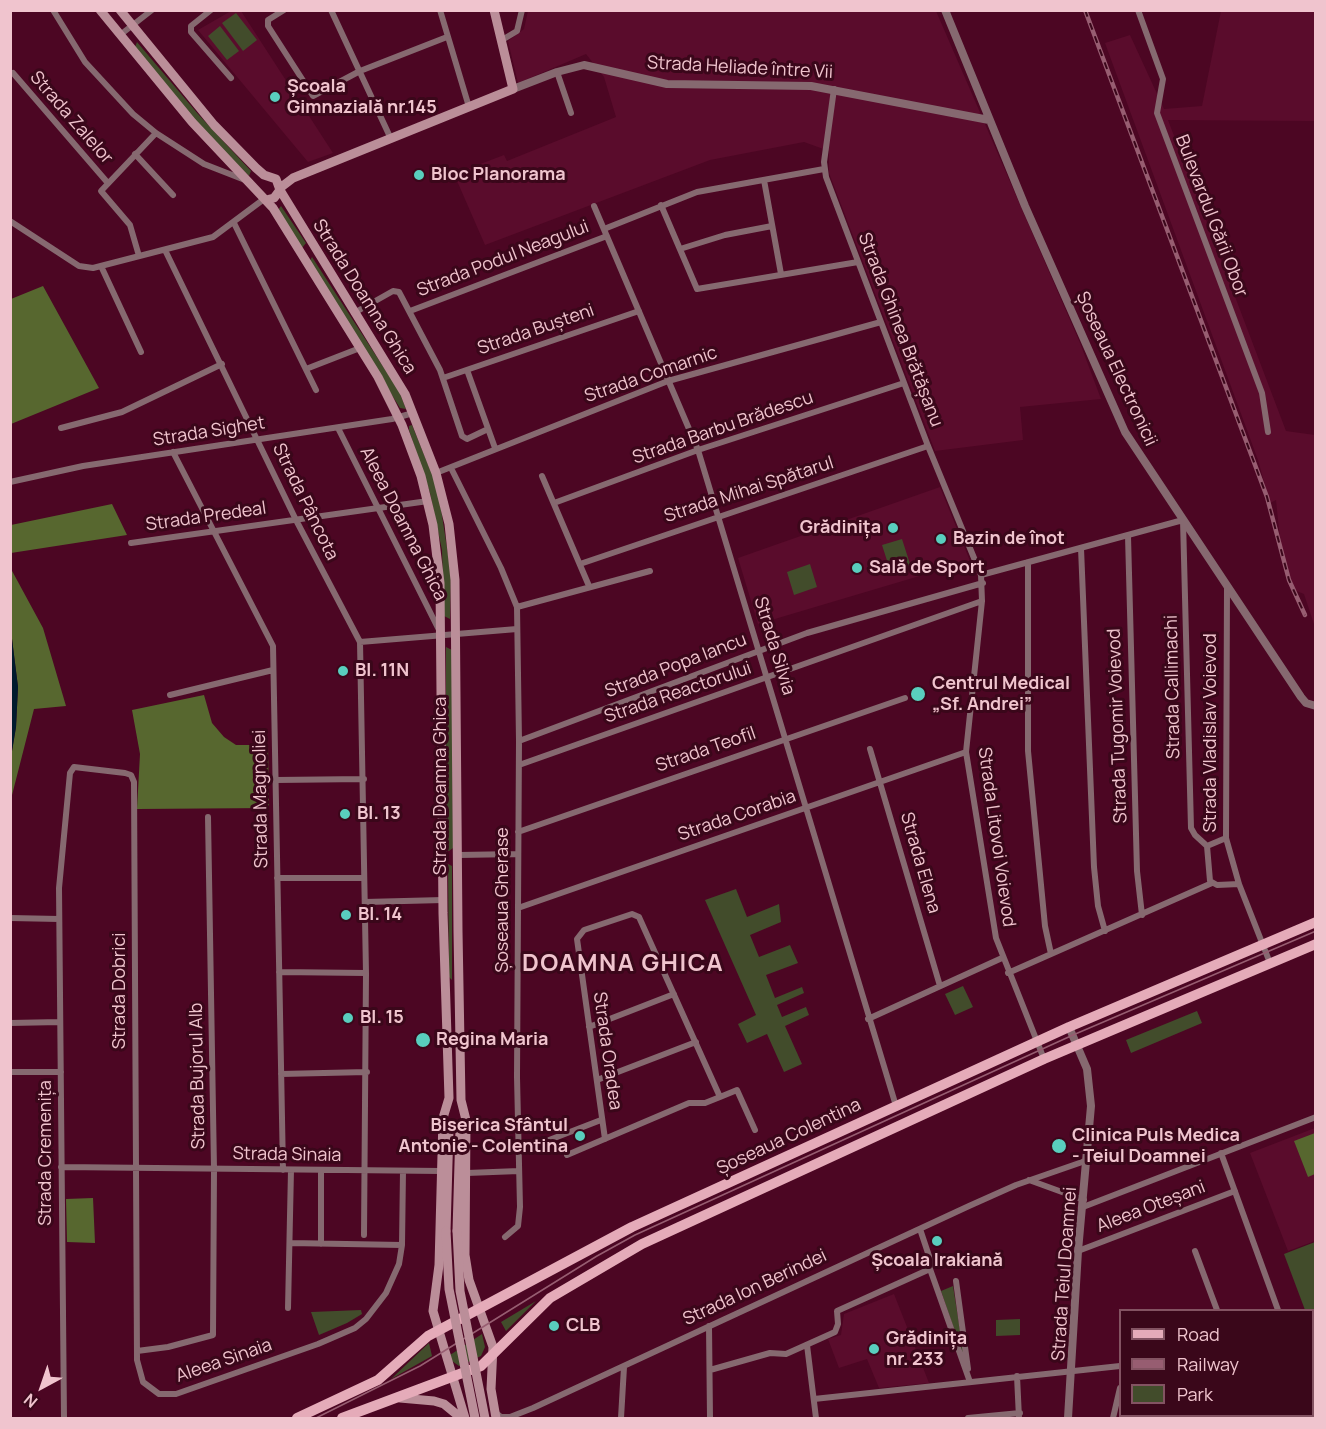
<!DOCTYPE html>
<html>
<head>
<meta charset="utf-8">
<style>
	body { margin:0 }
	#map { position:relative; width:1326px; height:1429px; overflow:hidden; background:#4c0623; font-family:Manrope,sans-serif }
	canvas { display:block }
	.frame { position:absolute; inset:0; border:12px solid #f0c4ce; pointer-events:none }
	.legend { position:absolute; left:1119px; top:1309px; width:195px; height:108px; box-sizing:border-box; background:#3a071a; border:2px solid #835362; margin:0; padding:8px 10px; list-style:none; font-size:18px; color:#f0c4ce }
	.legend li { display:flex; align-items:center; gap:12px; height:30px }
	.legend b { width:30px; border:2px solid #835362 }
	.north { position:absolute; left:12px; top:1357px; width:60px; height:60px; -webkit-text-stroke:4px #3a071a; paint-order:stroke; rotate:220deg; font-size:16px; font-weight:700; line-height:24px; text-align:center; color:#f0c4ce }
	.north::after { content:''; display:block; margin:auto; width:21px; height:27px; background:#f0c4ce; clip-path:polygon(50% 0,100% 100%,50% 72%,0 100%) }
</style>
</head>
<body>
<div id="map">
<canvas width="1326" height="1429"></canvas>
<div class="frame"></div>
<ul class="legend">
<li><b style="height:8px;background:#e5abb9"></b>Road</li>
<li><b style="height:8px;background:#975d71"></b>Railway</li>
<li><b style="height:16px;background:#424c2b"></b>Park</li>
</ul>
<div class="north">N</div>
</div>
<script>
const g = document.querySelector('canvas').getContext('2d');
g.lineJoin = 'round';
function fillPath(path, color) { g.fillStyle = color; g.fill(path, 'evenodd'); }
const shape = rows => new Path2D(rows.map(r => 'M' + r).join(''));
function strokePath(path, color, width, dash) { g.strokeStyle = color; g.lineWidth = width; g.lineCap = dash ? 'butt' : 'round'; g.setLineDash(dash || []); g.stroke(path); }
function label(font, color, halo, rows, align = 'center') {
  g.font = font + ' Manrope,sans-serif'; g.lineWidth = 6; g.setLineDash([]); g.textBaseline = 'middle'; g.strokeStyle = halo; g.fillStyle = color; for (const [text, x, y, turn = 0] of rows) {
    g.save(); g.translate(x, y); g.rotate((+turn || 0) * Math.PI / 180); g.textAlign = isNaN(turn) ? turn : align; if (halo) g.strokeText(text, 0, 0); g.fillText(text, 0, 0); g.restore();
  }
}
fillPath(shape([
	[231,11,241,11,333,153,308,162,198,30],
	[528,11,936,11,1080,343,1101,399,1020,407,1023,440,935,451,829,173,829,151,804,142,710,160,485,245,454,174,504,155,507,161,616,117,604,77,586,54,518,83,508,41,524,29],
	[1221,11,1315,11,1315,121,1168,120,1286,431,1315,435,1315,627,1304,594,1294,590,1281,550,1276,500,1270,503,1258,460,1105,43,1130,35,1164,109,1202,106],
	[940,487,970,561,758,624,738,558],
	[1315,1128,1315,1241,1288,1251,1250,1153],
	[894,1294,929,1383,879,1388,867,1359,839,1368,828,1339,841,1335,844,1314]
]), '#5a0c2c');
fillPath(shape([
	[236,13,257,40,243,51,222,23],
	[220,26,239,51,227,60,208,36],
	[137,42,198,114,251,171,249,176,206,133,135,47],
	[281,206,306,243,302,248,278,210],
	[312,257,399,391,406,409,400,408,309,262],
	[412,425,434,479,441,509,451,574,450,619,444,616,442,550,430,493,409,430,409,426],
	[902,539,911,567,891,573,882,545],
	[810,564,817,587,794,595,787,572],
	[446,647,452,650,453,848,449,851,446,850],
	[448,864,452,866,452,980,449,977],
	[736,889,747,917,779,904,781,922,750,935,759,957,790,945,798,963,766,975,775,998,802,987,804,993,777,1005,782,1017,806,1007,809,1015,785,1026,802,1064,784,1072,767,1034,747,1043,738,1024,756,1015,705,900],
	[963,986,973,1007,955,1015,945,994],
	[1197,1011,1202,1023,1131,1053,1126,1040],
	[1315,1242,1316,1242,1315,1339,1313,1331,1312,1310,1305,1310,1284,1254],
	[953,1286,965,1361,941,1291],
	[536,1301,506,1331,501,1322],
	[361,1310,362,1314,347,1323,319,1335,311,1312],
	[1020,1319,1020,1335,996,1336,996,1320],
	[482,1334,485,1347,481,1356,459,1366,452,1361,450,1355],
	[429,1343,432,1356,391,1379]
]), '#424c2b');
fillPath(shape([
	[43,286,99,388,11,424,11,299],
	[112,504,127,535,11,553,11,525],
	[11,569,43,628,66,706,34,709,11,799,11,757,16,727,18,687,11,631],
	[204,695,212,723,224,737,236,745,268,745,269,808,137,809,140,754,132,710],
	[1315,1133,1315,1174,1308,1177,1294,1141],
	[93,1198,95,1243,67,1242,66,1199]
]), '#57672f');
fillPath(shape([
	[11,631,18,687,16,727,11,757]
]), '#001a2d');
strokePath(shape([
	[53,10,85,62,133,114,156,133,204,164,245,180],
	[211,10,191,26,191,32,231,78],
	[284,10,268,20,268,26,313,96,360,71,447,37],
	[331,10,391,139],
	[440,10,469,107],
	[1138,10,1163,79,1157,113,1262,393,1268,432],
	[120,35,152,10],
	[502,40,517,31,522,10],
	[557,72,571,113],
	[13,73,107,182],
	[834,89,824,162,826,177,928,446,981,575,982,601,966,752,996,938,1044,1059],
	[135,154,173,195],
	[764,180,781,274],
	[661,205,697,289,858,262],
	[594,206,698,450,896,1106],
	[10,221,79,266,93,268,213,237,264,199],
	[234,223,316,390],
	[604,229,697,192,824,169],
	[680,249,725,235,772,226],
	[165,250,296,520,360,642,366,973,364,1235],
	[139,256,130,225,101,191,156,133],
	[101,266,141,352],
	[410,311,607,236],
	[354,313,393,291,399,292,440,370,462,436,467,439,488,429],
	[306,369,360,348],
	[467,370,495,448],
	[443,378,639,311],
	[61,428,122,412,222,364],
	[338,428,438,628],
	[173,452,273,646,283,1170],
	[451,468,501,568,517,607,519,741,517,1077,520,1207,518,1226,505,1237],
	[436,473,668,381,881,322],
	[542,476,589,586],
	[10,482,83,466,392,419,413,413],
	[554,503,698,450,904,383],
	[1128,536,1137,871,1142,915],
	[131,543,428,501],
	[1081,548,1094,867,1098,906,1105,931],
	[1028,562,1028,751,1045,926,1051,954],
	[580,564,928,446],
	[981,575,1183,520,1191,828,1195,835,1207,846,1210,881,1217,885,1239,884],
	[1227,588,1226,838,1239,884,1270,963],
	[517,607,650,571],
	[360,642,517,629],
	[170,695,273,670],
	[519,741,807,633,983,583],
	[870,749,940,986],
	[519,765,982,601],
	[276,780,364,779],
	[518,832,905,698],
	[1207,846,1226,838],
	[459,855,517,854],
	[277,878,364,878],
	[365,902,443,900],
	[518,908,966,752],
	[10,918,59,919],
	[279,972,366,973],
	[1008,973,1212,883],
	[868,1019,1002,958],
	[10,1023,60,1022],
	[589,1027,674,994],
	[10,1072,61,1072],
	[281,1074,367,1072],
	[597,1080,696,1042],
	[605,1139,577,939,584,930,632,914,639,917,720,1097,737,1090,755,1130],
	[518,1152,601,1120],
	[1221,1153,1278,1310],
	[567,1155,689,1103,705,1103,720,1097],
	[61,1167,441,1171],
	[467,1173,519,1171],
	[1029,1180,1084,1200],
	[1083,1207,1316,1117],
	[290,1243,402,1245],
	[321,1244,321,1170],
	[1078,1251,1235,1191],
	[1195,1251,1217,1310],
	[930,1269,970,1382],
	[956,1281,968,1369],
	[288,1308,291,1170],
	[709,1326,710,1418],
	[807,1345,816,1418],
	[137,1351,168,1347,213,1335,214,1169,208,817],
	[710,1370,770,1353,786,1354,835,1332,838,1324,837,1311,930,1269,931,1262,920,1229],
	[1017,1376,1019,1418],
	[814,1399,1120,1366],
	[1312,1407,1316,1416],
	[495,1412,501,1417,510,1417,533,1408,969,1206,1016,1185,1088,1160],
	[64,1418,59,888,70,773,74,767,125,773,131,775,134,782,137,1360,143,1382,159,1394,176,1394,318,1344,355,1328,366,1319,386,1293,399,1264,402,1245,403,1171],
	[621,1418,624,1367],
	[968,1418,1020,1413],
	[1113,1418,1120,1388],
	[1154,1418,1154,1416]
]), '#866970', 6);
strokePath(shape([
	[945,10,1025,206,1125,432,1301,697,1306,703,1316,706],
	[513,89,557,72,584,65,667,84,811,86,989,120],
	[1068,1418,1078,1251,1091,1106,1087,1069,1069,1027]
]), '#866970', 8);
strokePath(shape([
	[100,10,192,122,273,208,378,377,402,425,421,476,433,525,440,583,443,913,449,1098,443,1118,439,1265,433,1311,465,1418],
	[120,10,214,125,256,168,264,175,276,179,280,190,274,198,266,200],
	[280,188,293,178,513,89,494,10],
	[280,190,405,394,436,473,449,524,455,580,458,931,461,1100,466,1120,465,1255,469,1280,493,1347,491,1389,496,1418],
	[446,1231,449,1128],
	[457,1231,460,1130],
	[400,1398,434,1401,444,1404,461,1418]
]), '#bb8e99', 9);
strokePath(shape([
	[297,1418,378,1380,428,1336,632,1227,1069,1027,1316,922],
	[342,1418,481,1366,550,1298,642,1244,1044,1059,1316,944]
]), '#e5abb9', 10);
strokePath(shape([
	[316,1418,420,1366,597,1256,635,1235,1073,1035,1316,931]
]), '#975d71', 1.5);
const rail = shape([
	[1085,10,1267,497,1289,580,1305,615]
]);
strokePath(rail, '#975d71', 4.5);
strokePath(rail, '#3a071a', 2, [7]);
strokePath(shape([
	[446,1231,449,1289,475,1418],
	[457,1231,460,1291,485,1418]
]), '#bb8e99', 9);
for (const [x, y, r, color] of [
	[275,97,6,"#59cebe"],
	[419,175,6,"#59cebe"],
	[893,528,6,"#59cebe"],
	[941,539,6,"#59cebe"],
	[857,568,6,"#59cebe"],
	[343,671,6,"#59cebe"],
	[918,694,8,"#59cebe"],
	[345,814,6,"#59cebe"],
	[346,915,6,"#59cebe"],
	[348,1018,6,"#59cebe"],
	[423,1040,8,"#59cebe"],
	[580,1136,6,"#59cebe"],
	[1059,1146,8,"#59cebe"],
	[937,1241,6,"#59cebe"],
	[554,1326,6,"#59cebe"],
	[874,1349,6,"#59cebe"]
]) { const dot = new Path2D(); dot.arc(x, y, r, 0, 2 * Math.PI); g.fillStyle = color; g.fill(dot); strokePath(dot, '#3a071a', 2); }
label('18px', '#f0c4ce', '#3a071a', [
	["Strada Heliade între Vii",740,68,3],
	["Strada Zalelor",71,118,49],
	["Bulevardul Gării Obor",1211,216,69],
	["Strada Podul Neagului",503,259,-21],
	["Strada Doamna Ghica",364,297,58],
	["Strada Bușteni",536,330,-19],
	["Strada Ghinea Brătășanu",900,330,69],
	["Șoseaua Electronicii",1116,369,65],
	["Strada Comarnic",651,375,-19],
	["Strada Barbu Brădescu",723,428,-19],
	["Strada Sighet",209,432,-9],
	["Strada Mihai Spătarul",749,490,-18],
	["Strada Pâncota",305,502,64],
	["Strada Predeal",206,517,-8],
	["Aleea Doamna Ghica",403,524,63],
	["Strada Silvia",774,646,73],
	["Strada Popa Iancu",676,666,-21],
	["Strada Callimachi",1173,687,-91],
	["Strada Reactorului",678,693,-19],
	["Strada Tugomir Voievod",1118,726,-92],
	["Strada Vladislav Voievod",1211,733,-90],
	["Strada Teofil",706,750,-19],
	["Strada Doamna Ghica",441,786,-90],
	["Strada Magnoliei",261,799,-91],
	["Strada Corabia",737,816,-19],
	["Strada Litovoi Voievod",996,837,82],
	["Strada Elena",920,863,74],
	["Șoseaua Gherase",503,900,-90],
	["Strada Dobrici",120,991,-90],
	["Strada Oradea",607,1051,82],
	["Strada Bujorul Alb",198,1076,-91],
	["Șoseaua Colentina",789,1137,-25],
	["Strada Cremenița",46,1153,-90],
	["Strada Sinaia",287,1155,1],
	["Aleea Oteșani",1151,1207,-21],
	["Strada Teiul Doamnei",1065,1274,-86],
	["Strada Ion Berindei",755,1288,-25],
	["Aleea Sinaia",224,1361,-19]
]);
label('bold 18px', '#f0c4ce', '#3a071a', [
	["Școala",287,87],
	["Gimnazială nr.145",287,108],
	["Bloc Planorama",431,175],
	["Grădinița",881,528,"right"],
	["Bazin de înot",953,539],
	["Sală de Sport",869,568],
	["Bl. 11N",355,671],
	["Centrul Medical",932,684],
	["„Sf. Andrei”",932,705],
	["Bl. 13",357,814],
	["Bl. 14",358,915],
	["Bl. 15",360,1018],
	["Regina Maria",436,1040],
	["Biserica Sfântul",568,1126,"right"],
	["Antonie - Colentina",568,1147,"right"],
	["Clinica Puls Medica",1072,1136],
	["- Teiul Doamnei",1072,1157],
	["Școala Irakiană",937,1261,"center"],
	["CLB",566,1326],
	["Grădinița",886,1339],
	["nr. 233",886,1360]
], 'left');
g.letterSpacing = '1.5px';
label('bold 24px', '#f0c4ce', '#3a071a', [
	["DOAMNA GHICA",623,964]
]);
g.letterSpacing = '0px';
</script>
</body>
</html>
